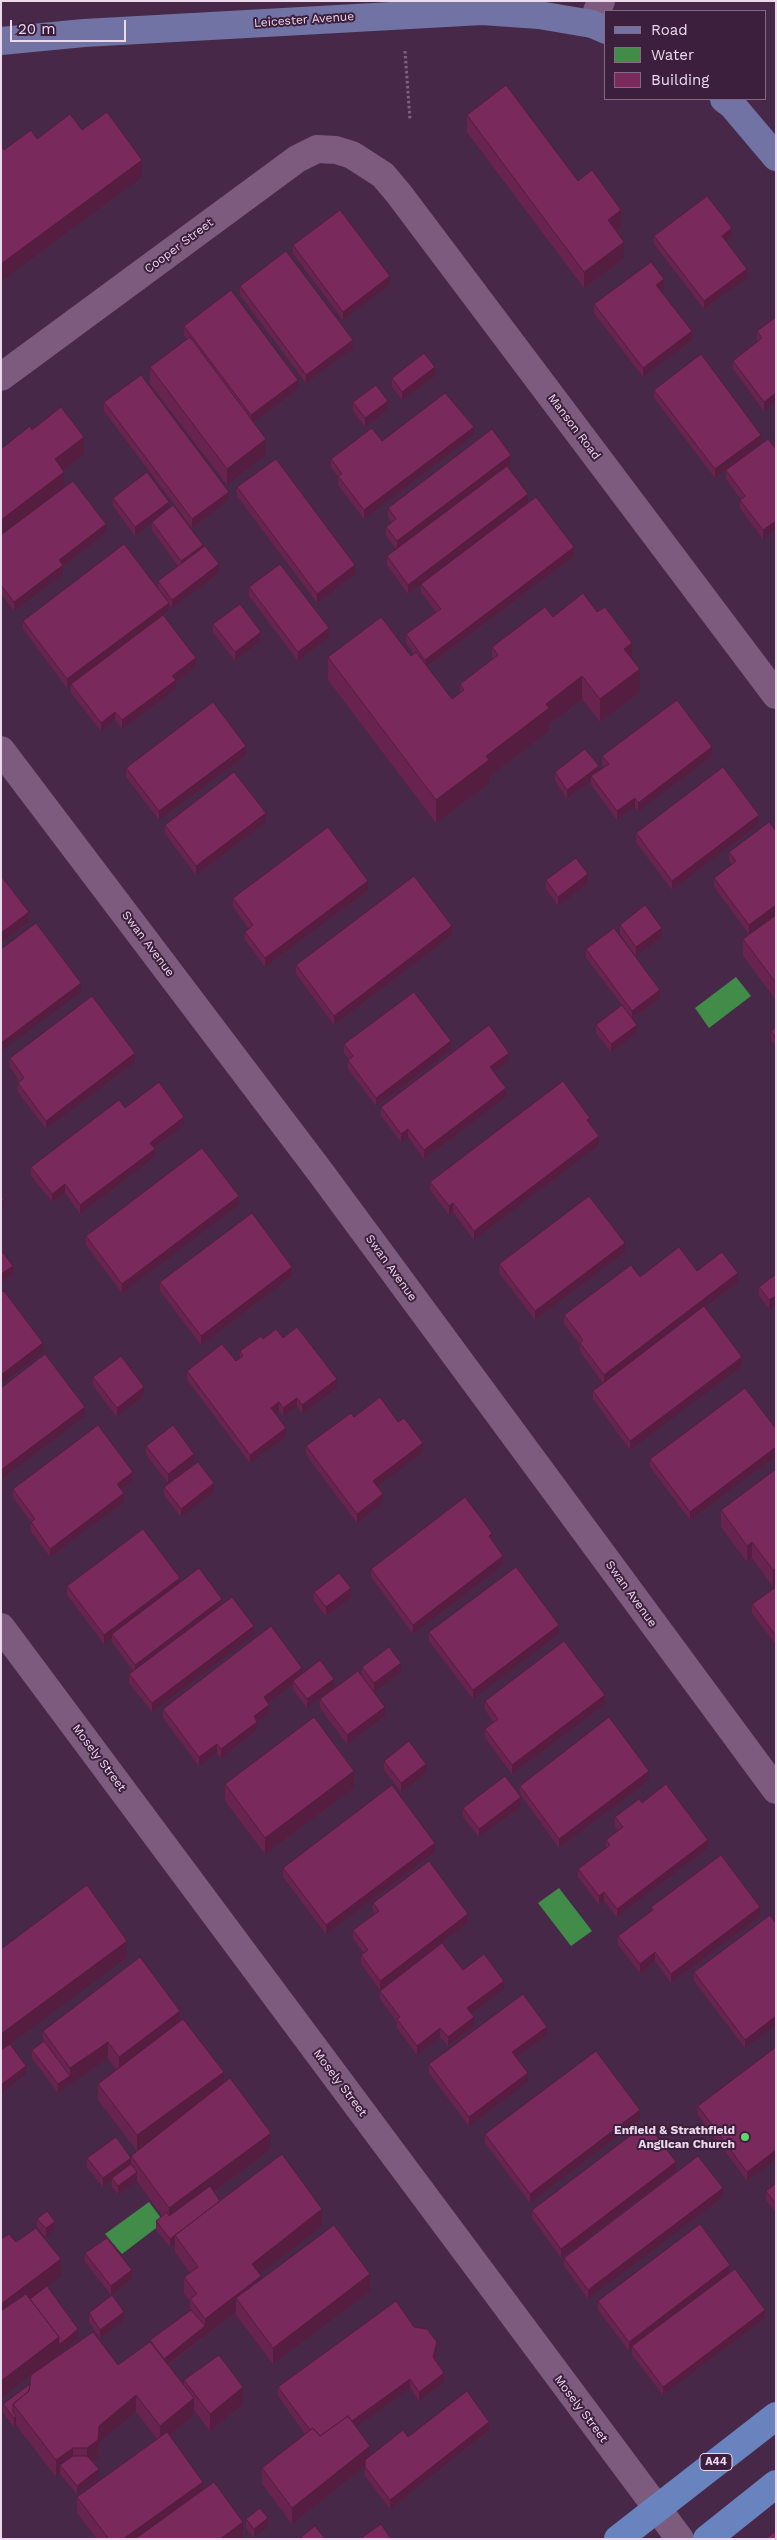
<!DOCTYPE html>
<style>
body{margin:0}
#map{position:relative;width:777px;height:2540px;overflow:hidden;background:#472848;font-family:"Work Sans",sans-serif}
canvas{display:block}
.frame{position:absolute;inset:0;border:2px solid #edd9ed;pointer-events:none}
.legend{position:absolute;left:604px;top:10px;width:162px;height:90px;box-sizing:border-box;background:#3c1e3d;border:1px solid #836983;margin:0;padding:6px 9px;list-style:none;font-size:15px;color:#edd9ed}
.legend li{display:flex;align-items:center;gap:10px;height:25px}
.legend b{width:25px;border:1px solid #836983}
.scale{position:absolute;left:10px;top:20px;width:116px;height:22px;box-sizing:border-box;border:2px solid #edd9ed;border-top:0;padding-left:6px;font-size:15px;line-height:18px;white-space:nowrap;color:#edd9ed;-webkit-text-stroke:4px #3c1e3d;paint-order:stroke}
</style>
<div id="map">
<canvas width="777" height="2540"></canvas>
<div class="frame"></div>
<ul class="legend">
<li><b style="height:6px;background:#7173a4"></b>Road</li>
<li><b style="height:14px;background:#408c48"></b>Water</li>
<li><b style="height:14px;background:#79295b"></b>Building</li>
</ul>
<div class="scale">20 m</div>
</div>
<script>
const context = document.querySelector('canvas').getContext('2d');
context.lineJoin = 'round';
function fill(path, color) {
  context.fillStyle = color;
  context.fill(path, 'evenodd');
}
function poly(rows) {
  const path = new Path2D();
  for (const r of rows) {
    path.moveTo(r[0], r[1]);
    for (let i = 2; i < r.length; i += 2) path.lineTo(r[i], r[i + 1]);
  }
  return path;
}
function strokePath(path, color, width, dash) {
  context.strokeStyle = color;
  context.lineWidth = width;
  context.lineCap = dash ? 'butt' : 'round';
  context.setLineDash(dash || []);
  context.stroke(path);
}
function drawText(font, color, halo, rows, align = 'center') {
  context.font = font + ' "Work Sans",sans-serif';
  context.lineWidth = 4;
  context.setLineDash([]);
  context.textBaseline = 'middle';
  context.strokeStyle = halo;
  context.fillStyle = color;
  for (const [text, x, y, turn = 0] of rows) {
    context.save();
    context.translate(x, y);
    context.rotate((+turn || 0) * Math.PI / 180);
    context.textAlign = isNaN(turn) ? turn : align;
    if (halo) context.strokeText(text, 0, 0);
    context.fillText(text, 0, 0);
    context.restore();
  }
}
fill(poly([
 [736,977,751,996,709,1028,695,1008],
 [559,1888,592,1931,571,1946,538,1903],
 [149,2202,164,2222,122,2254,105,2234]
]), '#408c48');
strokePath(poly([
 [405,51,410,120]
]), '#7f6480', 3, [2.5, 2.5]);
strokePath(poly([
 [592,24,601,1],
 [1,377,297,159,317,149,336,150,352,155,383,175,399,194,776,695],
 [1,750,321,1173,776,1790],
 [1,1627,680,2539]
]), '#7d5b7e', 28);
strokePath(poly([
 [1,41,84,33,482,11,539,15,592,24,606,30],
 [724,99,732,105,776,157]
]), '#7173a4', 28);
strokePath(poly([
 [618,2539,776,2416],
 [707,2539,776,2484]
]), '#6983be', 28);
fill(poly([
 [467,115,578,181,621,227,616,231,624,258,584,288,467,132],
 [654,236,732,237,726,241,747,278,704,309,654,244],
 [293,245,390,285,343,320,293,254],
 [240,286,353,348,306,383,240,295],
 [664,288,660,290,692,340,643,377,594,313,594,304],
 [776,317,776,402,764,411,733,369,733,361,758,341,757,340,757,331],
 [184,326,298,389,254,422,266,455,227,485,150,384,150,367,187,339,184,335],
 [435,376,402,400,392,387,392,378],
 [654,390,761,443,715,478,654,398],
 [104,402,229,500,192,528,104,411],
 [353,402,388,410,365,427,353,411],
 [32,430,84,454,62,470,64,488,106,533,63,566,63,574,14,611,1,594,1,449],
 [474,435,364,519,338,485,338,477,331,467,331,459,382,441],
 [776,449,776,529,763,539,740,508,740,500,741,499,726,479,726,470],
 [511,464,507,467,528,503,574,556,427,667,452,699,460,693,460,684,492,660,492,647,553,617,632,659,640,692,600,722,582,699,549,724,549,731,489,777,489,783,436,823,328,680,328,657,411,656,414,654,406,643,406,634,436,612,421,592,421,584,408,594,387,565,387,556,396,549,386,536,386,527,392,523,388,517,388,508],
 [237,487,355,574,317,603,237,496],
 [113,498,169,508,203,548,219,573,172,608,169,604,169,611,164,615,196,666,176,682,176,689,122,729,115,720,101,731,71,693,71,685,67,688,23,629,23,621,158,588,158,581,178,566,152,530,152,523,135,536,113,506],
 [249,587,329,637,298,661,249,596],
 [213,624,261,640,235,661,213,632],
 [246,755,159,820,126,777,126,768],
 [602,756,712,756,638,812,635,807,617,820,591,785,591,781,567,798,555,781,555,772,599,771,604,767,602,765],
 [266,822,196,875,165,834,165,825],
 [769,822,749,934,714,887,714,878,732,864,729,861,729,852],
 [759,824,672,890,636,842,636,833],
 [546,880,588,883,558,906,546,889],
 [368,890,265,967,245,940,245,932,249,929,233,907,233,898],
 [776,915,776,1000,743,956,743,939],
 [620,925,662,937,636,956,620,934],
 [452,935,334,1025,296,974,296,965],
 [586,949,660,998,633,1019,637,1033,611,1052,596,1033,596,1025,622,1005,586,958],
 [776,1027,776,1047,771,1040,771,1031],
 [344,1044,451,1050,376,1106,348,1069,348,1060,349,1059,344,1053],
 [10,1058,135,1062,46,1129,18,1092,18,1083,20,1082,10,1067],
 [509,1061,494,1072,506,1097,424,1159,408,1137,401,1142,381,1116,381,1107],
 [125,1108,184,1125,155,1148,155,1157,80,1214,65,1193,52,1202,31,1176,31,1167],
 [590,1125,599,1145,474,1240,453,1212,449,1215,430,1190,430,1182],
 [239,1205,122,1293,86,1245,86,1236],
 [625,1252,535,1320,499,1273,499,1264],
 [697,1271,738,1282,705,1307,742,1366,630,1450,593,1399,593,1391,603,1383,580,1352,580,1345,564,1324,564,1315,640,1277],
 [776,1274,769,1309,759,1296,759,1287],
 [292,1276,201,1345,160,1291,160,1282],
 [283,1338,337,1388,302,1414,297,1406,283,1416,279,1411,275,1414,286,1437,250,1463,187,1380,187,1371,236,1361,240,1358,240,1351,263,1339],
 [93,1377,144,1396,117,1417,93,1386],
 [354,1417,423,1452,377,1486,383,1503,357,1523,306,1455,306,1446],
 [776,1429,776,1456,690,1520,650,1467,650,1459],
 [146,1446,194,1463,168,1483,146,1455],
 [776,1469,776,1585,773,1587,752,1558,747,1562,721,1527,721,1510],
 [133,1480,121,1490,124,1502,50,1557,31,1531,31,1522,13,1498,13,1489],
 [164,1487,214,1492,181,1517,164,1495],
 [492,1542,503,1565,413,1634,371,1577,371,1569],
 [180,1583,222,1604,254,1635,152,1712,129,1683,129,1674,133,1671,112,1642,112,1638,104,1644,67,1595,67,1586],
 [776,1587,776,1645,752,1613,752,1604],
 [314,1592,351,1597,326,1616,314,1601],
 [429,1632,559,1634,473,1699,429,1641],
 [362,1667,401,1672,374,1692,362,1676],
 [302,1674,334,1687,307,1708,293,1690,293,1684,268,1703,269,1713,257,1722,257,1730,221,1758,217,1753,199,1766,163,1718,163,1709],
 [320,1699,385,1716,347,1744,320,1708],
 [485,1701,605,1704,512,1774,485,1738,485,1729,494,1722,485,1710],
 [384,1761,426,1773,401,1792,384,1770],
 [649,1780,559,1848,520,1794,520,1786],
 [225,1784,354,1788,265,1854,225,1801],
 [642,1803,708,1848,617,1917,604,1901,599,1905,578,1877,578,1869,606,1848,606,1840,618,1830,615,1826,615,1817],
 [521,1806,479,1837,463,1817,463,1808],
 [435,1852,326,1934,283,1877,283,1868],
 [373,1903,468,1922,380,1990,361,1964,361,1955,364,1953,353,1939,353,1930,375,1914,373,1912],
 [651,1907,760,1916,671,1983,655,1961,640,1973,618,1945,618,1936,651,1912],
 [776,1924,776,2025,745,2048,694,1981,694,1972],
 [463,1970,504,1989,471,2014,474,2026,448,2046,440,2037,417,2055,397,2028,397,2022,380,1999,380,1991],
 [180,2021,271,2149,214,2192,220,2201,322,2226,260,2274,261,2280,370,2291,273,2364,236,2315,236,2312,168,2365,184,2385,184,2380,243,2404,210,2431,194,2410,194,2415,170,2435,203,2490,243,2539,97,2539,77,2513,77,2497,157,2439,136,2412,99,2442,98,2457,92,2461,99,2478,77,2494,60,2474,56,2477,16,2425,14,2427,3,2413,3,2404,118,2365,150,2342,150,2340,190,2311,190,2301,184,2294,184,2277,190,2273,175,2252,175,2243,170,2247,156,2230,156,2221,162,2216,137,2181,118,2194,112,2187,112,2180,103,2187,87,2167,87,2158,131,2157,137,2151,98,2100,98,2084,116,2070,108,2058,58,2093,32,2058,32,2050,43,2042,43,2031],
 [547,2035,517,2058,528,2082,469,2126,429,2073,429,2064],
 [776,2047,776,2159,747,2181,698,2115,698,2106],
 [640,2119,530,2203,485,2143,485,2134],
 [676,2171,561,2258,532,2218,532,2210],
 [776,2183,776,2213,766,2200,766,2191],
 [723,2197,588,2299,564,2266,564,2258],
 [37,2219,55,2230,46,2237,37,2227],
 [85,2253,132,2279,111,2295,85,2262],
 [730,2272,765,2318,663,2395,632,2355,632,2348,629,2351,598,2310,598,2301],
 [89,2313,124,2320,100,2339,89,2322],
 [414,2327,437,2351,435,2360,444,2382,419,2401,410,2388,356,2427,370,2456,408,2437,489,2430,390,2509,365,2476,365,2466,292,2524,262,2484,262,2468,305,2434,278,2396,278,2387],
 [246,2519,268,2527,254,2538,246,2528]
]), '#68234e');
fill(poly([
 [142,160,142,177,1,281,1,264],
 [621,210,621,227,608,237,608,220],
 [732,228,732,237,722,244,722,236],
 [624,242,624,258,584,288,584,272],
 [747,269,747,278,704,309,704,301],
 [390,276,390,285,343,320,343,312],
 [664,279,664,288,656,294,656,285],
 [692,331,692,340,643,377,643,368],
 [353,340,353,348,306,383,306,375],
 [435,367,435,376,402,400,402,392],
 [298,380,298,389,251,424,251,415],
 [776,393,776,402,764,411,764,402],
 [388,401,388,410,365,427,365,418],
 [474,427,474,435,364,519,364,510],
 [761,435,761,443,715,478,715,469],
 [84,437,84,454,55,476,55,459],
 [266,439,266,455,227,485,227,469],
 [511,455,511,464,397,550,397,541],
 [64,472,64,489,1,536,1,520],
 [229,492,229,500,192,528,192,519],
 [528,494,528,503,408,594,408,585],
 [169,502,169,510,152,522,152,523,135,536,135,527],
 [776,521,776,529,763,539,763,530],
 [106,524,106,533,63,566,63,574,14,611,14,602,59,560],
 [203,545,203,553,181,570,181,561],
 [574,547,574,556,425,668,425,660],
 [219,564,219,573,172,608,172,600],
 [355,565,355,574,317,603,317,594],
 [169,603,169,611,67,688,67,679],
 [329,628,329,637,298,661,298,652],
 [261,632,261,640,235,661,235,652],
 [632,643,632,666,624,649],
 [196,658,196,666,176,682,176,689,122,729,122,720,172,676],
 [640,669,640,692,600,722,600,699],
 [582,676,582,699,549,724,549,731,489,777,489,783,436,823,436,800,546,704],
 [115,712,115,720,101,731,101,723],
 [246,746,246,755,159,820,159,811],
 [712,747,712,756,638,812,638,803],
 [599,766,599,775,591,776,591,781,567,798,567,790],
 [635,798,635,807,617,820,617,811],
 [266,813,266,822,196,875,196,866],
 [759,815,759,824,672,890,672,881],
 [588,874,588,883,558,906,558,897],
 [368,881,368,890,265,967,265,958],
 [776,905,776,913,749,934,749,925],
 [29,912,29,921,1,942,1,933],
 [452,926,452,935,334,1025,334,1016],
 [662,928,662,937,636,956,636,947],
 [81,983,81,992,1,1051,1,1043],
 [660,990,660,998,632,1019,632,1011],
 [637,1025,637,1033,611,1052,611,1044],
 [451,1041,451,1050,376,1106,376,1098],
 [135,1053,135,1062,46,1129,46,1121],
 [509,1053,509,1061,490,1075,490,1067],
 [506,1088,506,1097,424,1159,424,1150],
 [184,1117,184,1125,150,1151,150,1143],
 [590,1118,590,1126,587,1120],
 [408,1129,408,1137,401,1142,401,1134],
 [599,1136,599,1145,474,1240,474,1231],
 [155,1149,155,1157,80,1214,80,1205],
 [65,1184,65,1193,52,1202,52,1194],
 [239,1196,239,1205,122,1293,122,1284],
 [4,1200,4,1208,1,1211,1,1202],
 [453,1203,453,1212,449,1215,449,1206],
 [625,1243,625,1252,535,1320,535,1311],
 [13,1266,13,1274,1,1283,1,1274],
 [292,1267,292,1276,201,1345,201,1336],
 [738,1273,738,1282,604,1383,604,1375],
 [776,1296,776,1304,769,1309,769,1300],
 [43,1343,43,1352,1,1384,1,1375],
 [742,1357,742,1366,630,1450,630,1441],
 [337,1379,337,1388,302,1414,302,1405],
 [144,1387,144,1396,117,1417,117,1408],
 [297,1398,297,1406,283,1416,283,1408],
 [279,1402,279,1411,271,1417,271,1408],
 [85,1407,85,1416,1,1479,1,1470],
 [286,1428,286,1437,250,1463,250,1455],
 [423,1443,423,1452,373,1490,373,1481],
 [776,1447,776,1456,690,1520,690,1512],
 [194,1454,194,1463,168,1483,168,1474],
 [133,1472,133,1480,117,1493,117,1484],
 [214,1483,214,1492,181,1517,181,1509],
 [124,1493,124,1502,50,1557,50,1549],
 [383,1494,383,1503,357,1523,357,1514],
 [492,1533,492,1542,489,1536],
 [752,1542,752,1558,747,1562,747,1546],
 [503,1556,503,1565,413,1634,413,1625],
 [776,1568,776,1585,773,1587,773,1570],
 [180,1578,180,1586,112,1634,112,1638,104,1644,104,1635],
 [351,1588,351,1597,326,1616,326,1607],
 [222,1599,222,1607,135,1673,135,1665],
 [559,1625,559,1634,473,1699,473,1690],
 [254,1626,254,1635,152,1712,152,1703],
 [401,1663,401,1672,374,1692,374,1683],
 [302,1668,302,1677,293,1681,293,1684,264,1706,264,1697],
 [334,1679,334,1687,307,1708,307,1699],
 [605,1695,605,1704,512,1774,512,1765],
 [269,1705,269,1713,257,1722,257,1730,221,1758,221,1749,254,1716],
 [385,1707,385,1716,347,1744,347,1735],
 [217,1744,217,1753,199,1766,199,1757],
 [426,1764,426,1773,401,1792,401,1783],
 [354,1771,354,1788,265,1854,265,1838],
 [649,1771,649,1780,559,1848,559,1839],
 [521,1797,521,1806,479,1837,479,1829],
 [708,1840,708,1848,617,1917,617,1909],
 [435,1843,435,1852,326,1934,326,1925],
 [604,1892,604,1901,599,1905,599,1896],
 [760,1907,760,1916,671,1983,671,1974],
 [468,1914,468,1922,380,1990,380,1981],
 [127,1941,127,1957,1,2051,1,2034],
 [655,1952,655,1961,640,1973,640,1964],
 [504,1981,504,1989,467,2017,467,2008],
 [180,2011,180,2028,119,2074,119,2057],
 [776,2016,776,2025,745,2048,745,2040],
 [474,2017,474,2026,448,2046,448,2037],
 [547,2027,547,2035,512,2061,512,2052],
 [440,2028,440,2037,417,2055,417,2046],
 [108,2042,108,2058,58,2093,58,2084,70,2076,70,2068],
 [26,2066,26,2074,1,2093,1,2085],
 [224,2072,224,2089,137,2152,137,2135],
 [528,2073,528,2082,469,2126,469,2117],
 [640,2110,640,2119,530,2203,530,2194],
 [271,2133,271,2149,169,2225,169,2208],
 [776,2150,776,2159,747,2181,747,2172],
 [131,2158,131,2166,112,2178,112,2180,103,2187,103,2178],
 [676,2162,676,2171,561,2258,561,2249],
 [137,2172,137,2181,118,2194,118,2186],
 [723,2188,723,2197,588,2299,588,2290],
 [220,2201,175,2235,175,2243,170,2247,170,2239],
 [322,2209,322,2226,252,2280,252,2264],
 [55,2222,55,2230,46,2237,46,2228],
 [61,2259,61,2276,1,2321,1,2304],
 [730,2265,730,2274,632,2346,632,2348,629,2351,629,2342],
 [132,2270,132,2279,111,2295,111,2286],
 [370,2274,370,2291,273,2364,273,2348],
 [261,2276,261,2292,236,2298,236,2312,164,2367,164,2359,205,2326,205,2319],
 [765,2310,765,2318,663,2395,663,2387],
 [124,2312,124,2320,100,2339,100,2330],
 [78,2329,78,2338,59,2354,1,2398,1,2381,59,2337],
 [437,2342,437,2351,433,2366,433,2357],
 [444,2373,444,2382,419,2401,419,2392],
 [410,2379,410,2388,320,2453,320,2444],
 [243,2387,243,2404,210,2431,210,2414],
 [136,2395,136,2412,99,2442,98,2457,87,2465,87,2448,99,2426],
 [194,2398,194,2415,160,2443,160,2426],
 [16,2416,16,2425,14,2427,14,2418],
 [489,2422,489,2430,390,2509,390,2500],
 [370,2446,370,2462,292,2524,292,2508],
 [73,2448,73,2464,60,2465,60,2474,56,2477,56,2460],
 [99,2469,99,2478,77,2494,77,2486],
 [203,2482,203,2499,147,2539,123,2539],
 [268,2518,268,2527,254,2538,254,2529],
 [243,2522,243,2539,220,2539]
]), '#551d40');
const building = poly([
 [506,85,578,181,592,170,621,210,608,220,624,242,584,272,467,115,506,85],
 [107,112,142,160,1,264,1,146,4,150,31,130,37,139,70,114,82,130,107,112],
 [707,196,732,228,722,236,747,269,704,301,654,236,707,196],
 [340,210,390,276,343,312,293,245,340,210],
 [286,251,353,340,306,375,240,286,286,251],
 [651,262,664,279,656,285,692,331,643,368,594,304,651,262],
 [231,290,298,380,251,415,184,326,231,290],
 [776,317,776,393,764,402,733,361,762,338,757,331,776,317],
 [190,337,266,439,227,469,150,367,190,337],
 [424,353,435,367,402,392,392,378,424,353],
 [701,354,761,435,715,469,654,390,701,354],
 [141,375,229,492,192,519,104,402,141,375],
 [376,385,388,401,365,418,353,402,376,385],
 [445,393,474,427,364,510,338,476,342,474,331,459,372,428,382,441,445,393],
 [61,407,84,437,55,459,64,472,1,520,1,449,30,426,32,430,61,407],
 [492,429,511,455,397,541,386,527,396,519,388,508,492,429],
 [768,439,776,449,776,521,763,530,740,500,745,496,726,470,768,439],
 [276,459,355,565,317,594,237,487,276,459],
 [507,466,528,494,408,585,387,556,507,466],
 [147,472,169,502,135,527,113,498,147,472],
 [73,481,106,524,59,560,63,565,14,602,1,585,1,535,73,481],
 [536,497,574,547,425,660,406,634,441,609,421,584,536,497],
 [173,505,203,545,181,561,152,522,173,505],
 [124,544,169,603,67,679,23,621,124,544],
 [205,546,219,564,172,600,158,581,205,546],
 [280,564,329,628,298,652,249,587,280,564],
 [583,593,597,612,605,607,632,643,624,649,640,669,600,699,582,676,546,704,549,708,486,756,489,760,436,800,328,657,381,617,411,656,416,652,452,699,464,690,460,684,498,655,492,647,545,607,553,617,583,593],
 [240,604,261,632,235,652,213,624,240,604],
 [163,615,196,658,172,676,176,680,122,720,115,712,101,723,71,684,163,615],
 [677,700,712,747,638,803,635,798,617,811,591,776,609,764,602,756,677,700],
 [213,702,246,746,159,811,126,768,213,702],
 [585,749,599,766,567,790,555,772,585,749],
 [723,767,759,815,672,881,636,833,723,767],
 [234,772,266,813,196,866,165,825,234,772],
 [769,822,776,831,776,905,749,925,714,878,736,861,729,852,769,822],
 [328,827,368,881,265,958,245,932,253,925,233,898,328,827],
 [576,858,588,874,558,897,546,880,576,858],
 [1,876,29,912,1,933,1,876],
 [414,876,452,926,334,1016,296,965,414,876],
 [645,905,662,928,636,947,620,925,645,905],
 [776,915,776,983,743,939,776,915],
 [36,923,81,983,1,1043,1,949,36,923],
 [614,928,660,990,632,1011,586,949,614,928],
 [414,992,451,1041,376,1098,348,1060,353,1056,344,1044,414,992],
 [92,996,135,1053,46,1121,18,1083,24,1078,10,1058,92,996],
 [622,1005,637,1025,611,1044,596,1025,622,1005],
 [489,1025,509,1053,490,1067,506,1088,424,1150,408,1129,401,1134,381,1107,489,1025],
 [776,1027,776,1038,771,1031,776,1027],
 [563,1081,590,1118,587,1120,599,1136,474,1231,453,1203,449,1206,430,1182,563,1081],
 [159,1082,184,1117,150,1143,155,1149,80,1205,65,1184,52,1194,31,1167,119,1100,125,1108,159,1082],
 [202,1148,239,1196,122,1284,86,1236,202,1148],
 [1,1196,4,1200,1,1202,1,1196],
 [589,1196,625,1243,535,1311,499,1264,589,1196],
 [252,1213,292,1267,201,1336,160,1282,252,1213],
 [679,1247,697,1271,722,1252,738,1273,604,1375,580,1343,583,1340,564,1315,631,1265,640,1277,679,1247],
 [1,1250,13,1266,1,1274,1,1250],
 [776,1274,776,1296,769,1300,759,1287,776,1274],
 [4,1291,43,1343,1,1375,1,1292,4,1291],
 [704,1306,742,1357,630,1441,593,1391,704,1306],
 [297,1327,337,1379,302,1405,297,1398,283,1408,279,1402,271,1408,286,1428,250,1455,187,1371,222,1344,236,1361,243,1356,240,1351,261,1336,263,1339,276,1329,283,1338,297,1327],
 [45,1354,85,1407,1,1470,1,1388,45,1354],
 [121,1356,144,1387,117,1408,93,1377,121,1356],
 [745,1388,776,1429,776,1447,690,1512,650,1459,745,1388],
 [380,1397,398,1422,404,1418,423,1443,373,1481,383,1494,357,1514,306,1446,351,1413,354,1417,380,1397],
 [98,1425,133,1472,117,1484,124,1493,50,1549,31,1522,35,1519,13,1489,98,1425],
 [173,1425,194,1454,168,1474,146,1446,173,1425],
 [198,1462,214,1483,181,1509,164,1487,198,1462],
 [776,1469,776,1568,773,1570,752,1542,747,1546,721,1510,776,1469],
 [465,1497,492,1533,489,1536,503,1556,413,1625,371,1569,465,1497],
 [143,1529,180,1578,104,1635,67,1586,143,1529],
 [516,1567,559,1625,473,1690,429,1632,516,1567],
 [199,1568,222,1599,135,1665,112,1634,199,1568],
 [339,1573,351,1588,326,1607,314,1592,339,1573],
 [776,1587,776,1636,752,1604,776,1587],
 [232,1597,254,1626,152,1703,129,1674,232,1597],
 [271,1626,302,1668,264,1697,269,1705,254,1716,257,1722,221,1749,217,1744,199,1757,163,1709,271,1626],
 [564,1641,605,1695,512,1765,485,1729,498,1719,485,1701,564,1641],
 [389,1647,401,1663,374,1683,362,1667,389,1647],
 [320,1660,334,1679,307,1699,293,1681,320,1660],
 [358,1671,385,1707,347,1735,320,1699,358,1671],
 [314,1717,354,1771,265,1838,225,1784,314,1717],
 [609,1717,649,1771,559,1839,520,1786,609,1717],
 [409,1741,426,1764,401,1783,384,1761,409,1741],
 [505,1776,521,1797,479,1829,463,1808,505,1776],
 [666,1784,708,1840,617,1909,604,1892,599,1896,578,1869,610,1845,606,1840,623,1827,615,1817,639,1799,642,1803,666,1784],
 [392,1785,435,1843,326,1925,283,1868,392,1785],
 [721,1855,760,1907,671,1974,655,1952,640,1964,618,1936,653,1910,651,1907,721,1855],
 [429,1861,468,1914,380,1981,361,1955,368,1950,353,1930,379,1911,373,1903,429,1861],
 [87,1885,127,1941,1,2034,1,1949,87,1885],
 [770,1915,776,1924,776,2016,745,2040,694,1972,770,1915],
 [442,1943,463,1970,484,1954,504,1981,467,2008,474,2017,448,2037,440,2028,417,2046,397,2019,400,2017,380,1991,442,1943],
 [140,1957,180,2011,119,2057,108,2042,70,2068,43,2031,140,1957],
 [523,1994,547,2027,512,2052,528,2073,469,2117,429,2064,523,1994],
 [183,2019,224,2072,137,2135,98,2084,183,2019],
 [44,2041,70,2076,58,2084,32,2050,44,2041],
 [10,2044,26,2066,1,2085,1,2050,10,2044],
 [776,2047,776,2150,747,2172,698,2106,776,2047],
 [596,2051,640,2110,530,2194,485,2134,596,2051],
 [230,2078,271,2133,169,2208,131,2156,230,2078],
 [647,2123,676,2162,561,2249,532,2210,647,2123],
 [116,2137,131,2158,103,2178,87,2158,116,2137],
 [282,2154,322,2209,252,2264,261,2276,205,2319,190,2299,197,2294,184,2277,198,2267,175,2235,282,2154],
 [698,2156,723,2188,588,2290,564,2258,698,2156],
 [131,2164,137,2172,118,2186,112,2178,131,2164],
 [776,2183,776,2204,766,2191,776,2183],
 [210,2186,220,2201,170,2239,156,2221,167,2212,169,2216,210,2186],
 [47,2211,55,2222,46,2228,37,2219,47,2211],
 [700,2224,730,2265,629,2342,598,2301,700,2224],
 [334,2225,370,2274,273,2348,236,2298,334,2225],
 [36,2228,61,2259,1,2304,1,2239,9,2234,16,2242,36,2228],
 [107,2238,132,2270,111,2286,85,2253,107,2238],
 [735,2269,765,2310,663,2387,632,2346,735,2269],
 [47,2286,78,2329,59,2345,59,2337,30,2299,47,2286],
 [26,2294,59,2337,1,2381,1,2311,26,2294],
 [112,2295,124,2312,100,2330,89,2313,112,2295],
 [396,2301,414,2327,427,2329,437,2342,433,2357,444,2373,419,2392,410,2379,352,2421,348,2416,320,2436,313,2428,310,2430,278,2387,396,2301],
 [191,2310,205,2326,164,2359,150,2340,191,2310],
 [93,2332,118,2365,150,2342,194,2398,160,2426,136,2395,99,2426,98,2440,87,2448,73,2448,56,2460,13,2404,29,2391,31,2375,93,2332],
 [219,2355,243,2387,210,2414,184,2380,219,2355],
 [30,2384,29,2391,13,2404,13,2412,16,2416,14,2418,3,2404,30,2384],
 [467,2391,489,2422,390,2500,365,2467,365,2460,403,2430,408,2437,467,2391],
 [348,2416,370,2446,292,2508,262,2468,313,2428,320,2436,348,2416],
 [167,2432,203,2482,123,2539,109,2539,77,2497,167,2432],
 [73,2456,87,2456,99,2469,77,2486,60,2465,73,2456],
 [214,2482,243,2522,220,2539,135,2539,214,2482],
 [260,2508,268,2518,254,2529,246,2519,260,2508],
 [381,2524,391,2539,360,2539,381,2524],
 [315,2526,325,2539,303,2539,301,2537,315,2526],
 [776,2531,776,2539,766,2539,776,2531]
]);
fill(building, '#79295b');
strokePath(building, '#551d40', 1);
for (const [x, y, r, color] of [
 [745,2137,5,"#5fd56b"]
]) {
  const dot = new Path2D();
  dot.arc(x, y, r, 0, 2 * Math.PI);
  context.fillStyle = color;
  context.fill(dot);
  strokePath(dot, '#3c1e3d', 2);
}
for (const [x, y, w] of [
 [716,2462,32]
]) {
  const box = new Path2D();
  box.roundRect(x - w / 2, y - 8.5, w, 17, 4);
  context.fillStyle = '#3c1e3d';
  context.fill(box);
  strokePath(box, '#edd9ed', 1);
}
drawText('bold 11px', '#edd9ed', null, [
 ["A44",716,2462]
]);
drawText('12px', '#edd9ed', '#3c1e3d', [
 ["Leicester Avenue",304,20,-4],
 ["Cooper Street",179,246,-37],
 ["Manson Road",574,427,53],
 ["Swan Avenue",148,944,53],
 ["Swan Avenue",391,1268,54],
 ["Swan Avenue",631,1594,54],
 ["Mosely Street",99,1758,53],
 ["Mosely Street",340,2083,53],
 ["Mosely Street",581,2409,53]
]);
drawText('bold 12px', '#edd9ed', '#3c1e3d', [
 ["Enfield & Strathfield",735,2130],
 ["Anglican Church",735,2144]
], 'right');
</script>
